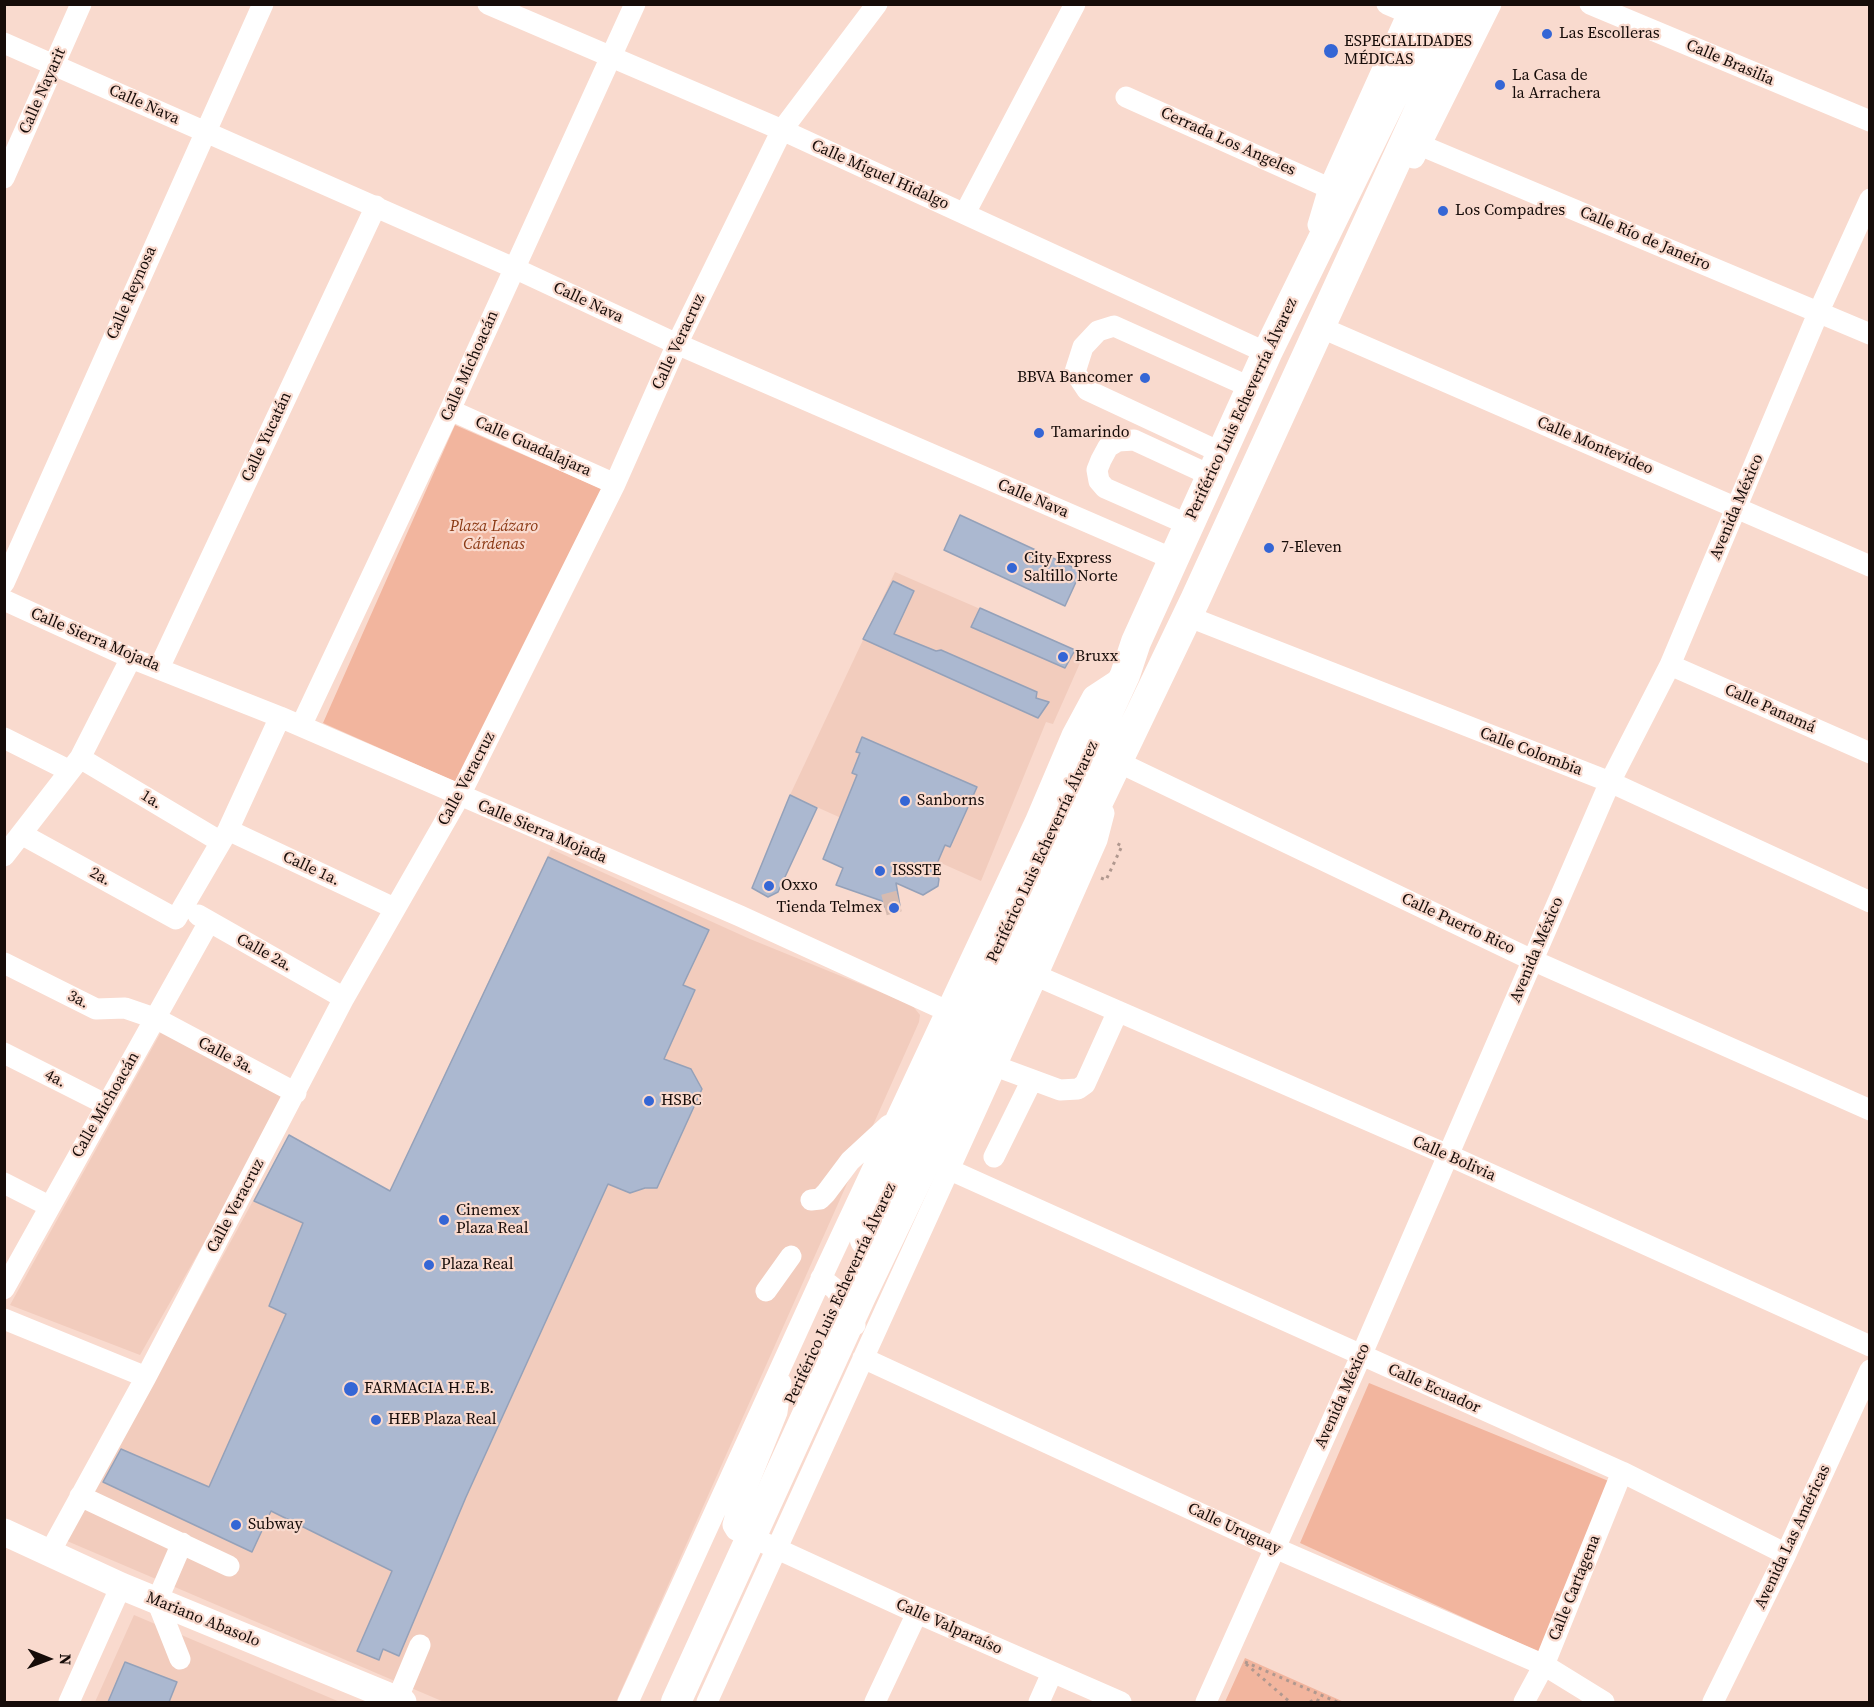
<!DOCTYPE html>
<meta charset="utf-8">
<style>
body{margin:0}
#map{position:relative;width:1874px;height:1707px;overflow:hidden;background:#f9dace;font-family:"Source Serif 4",serif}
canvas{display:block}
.frame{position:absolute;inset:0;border:6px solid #160c09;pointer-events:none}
.north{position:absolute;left:18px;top:1629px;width:60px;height:60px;-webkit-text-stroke:4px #f9dace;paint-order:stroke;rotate:91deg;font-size:16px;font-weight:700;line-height:24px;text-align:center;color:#160c09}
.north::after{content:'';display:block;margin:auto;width:21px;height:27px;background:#160c09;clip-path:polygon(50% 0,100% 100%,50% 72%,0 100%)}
</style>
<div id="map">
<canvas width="1874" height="1707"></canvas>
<div class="frame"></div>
<div class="north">N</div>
</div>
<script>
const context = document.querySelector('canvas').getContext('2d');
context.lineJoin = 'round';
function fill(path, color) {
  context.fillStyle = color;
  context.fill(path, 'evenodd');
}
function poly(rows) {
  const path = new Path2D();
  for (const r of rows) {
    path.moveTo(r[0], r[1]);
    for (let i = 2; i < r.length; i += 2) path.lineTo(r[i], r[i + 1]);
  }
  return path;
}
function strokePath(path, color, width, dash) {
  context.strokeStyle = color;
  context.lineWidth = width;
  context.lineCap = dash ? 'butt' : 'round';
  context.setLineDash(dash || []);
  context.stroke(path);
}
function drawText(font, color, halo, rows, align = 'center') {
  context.font = font + ' "Source Serif 4",serif';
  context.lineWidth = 4.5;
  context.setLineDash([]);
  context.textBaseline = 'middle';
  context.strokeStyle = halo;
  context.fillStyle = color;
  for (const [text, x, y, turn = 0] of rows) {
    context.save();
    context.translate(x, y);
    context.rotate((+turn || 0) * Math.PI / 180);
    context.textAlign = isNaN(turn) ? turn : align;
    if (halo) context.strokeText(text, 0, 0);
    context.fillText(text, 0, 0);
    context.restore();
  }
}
fill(poly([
 [895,572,1084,654,1053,724,1046,722,981,881,790,795],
 [551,849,750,939,912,1005,920,1015,919,1022,616,1702,444,1702,67,1541,289,1135,390,1191],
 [161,1032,286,1099,140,1355,10,1305],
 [134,1615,340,1702,95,1702]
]), '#f2ccbd');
fill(poly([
 [455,425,604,490,465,786,323,723],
 [1369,1383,1611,1482,1539,1652,1300,1543],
 [1245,1658,1344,1702,1225,1702]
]), '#f2b59e');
const building = poly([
 [960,515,1081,571,1065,606,944,550,960,515],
 [893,581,914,591,894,634,936,651,941,650,1037,692,1036,698,1049,702,1038,718,863,639,893,581],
 [980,608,1075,650,1065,668,971,627,980,608],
 [862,737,977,787,950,847,945,845,936,866,938,870,935,873,939,879,938,886,923,895,896,883,900,906,886,909,882,901,836,885,843,868,823,859,857,775,852,773,860,753,856,752,862,737],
 [790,795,817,808,778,892,768,897,752,888,790,795],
 [548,857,709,930,683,985,695,990,664,1059,691,1069,702,1089,657,1188,645,1188,630,1193,608,1184,466,1497,399,1656,383,1649,379,1660,357,1651,392,1571,271,1511,252,1552,103,1482,121,1449,209,1487,286,1314,269,1306,303,1223,254,1201,289,1135,390,1191,548,857],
 [125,1662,177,1682,169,1702,108,1702,125,1662]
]);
fill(building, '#abb8d0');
strokePath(building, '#94a1b9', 1.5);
strokePath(poly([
 [884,905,899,901]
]), '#d7bbb0', 21, [21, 10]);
strokePath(poly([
 [1101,878,1106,880,1122,846,1116,843],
 [1245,1662,1337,1702],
 [1246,1664,1290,1702],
 [1310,1702,1315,1699,1322,1702]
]), '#b0988f', 3, [3, 4.5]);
strokePath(poly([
 [488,4,782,130,1267,353],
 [1387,4,1408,13],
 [1590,4,1870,121],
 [4,43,514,268,677,344,1173,559],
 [1126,97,1329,188],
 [1420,145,1870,334],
 [1414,158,1491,4],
 [4,178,81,4],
 [965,213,1075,4],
 [1318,225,1329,188,1412,4],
 [1320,327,1870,566],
 [450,410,615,484],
 [1222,453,1087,390,1075,372,1083,347,1098,331,1114,326,1252,388],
 [1189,525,1105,488,1099,481,1097,470,1101,460,1108,447,1118,441,1134,440,1212,476],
 [4,583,263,4],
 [4,600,131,658,280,717,740,916,945,1010],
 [1187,616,1610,782,1870,902],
 [1670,665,1870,753],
 [159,668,376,206],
 [301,726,450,410,635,4],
 [4,738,70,771],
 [80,758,221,842],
 [1116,761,1532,960,1870,1110],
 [228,830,394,908],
 [23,835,176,919,228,830,280,717],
 [4,856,80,758,131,658],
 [198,915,344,998],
 [4,963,96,1009,125,1008,157,1019,296,1093],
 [1037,976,1448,1155,1870,1346],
 [4,1053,105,1104],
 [995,1066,1060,1090,1078,1089,1085,1084,1118,1011],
 [994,1157,1032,1080],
 [948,1169,1622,1472,1786,1554],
 [4,1183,49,1206],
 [811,1200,820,1199,826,1193,850,1161,889,1125],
 [821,1278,835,1289,848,1307,855,1325],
 [4,1289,209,922],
 [766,1291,791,1256],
 [4,1319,146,1377],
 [863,1358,1275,1548,1544,1665,1604,1702],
 [781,1383,777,1412,737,1511,733,1525,736,1530,917,1613,1121,1702],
 [80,1496,229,1566],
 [50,1552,146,1377,344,998,459,797,615,484,677,344,782,130,877,4],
 [180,1659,157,1601,182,1543],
 [397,1700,420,1645],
 [69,1702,121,1586],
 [628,1702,827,1266,1035,822,1072,735,1093,696,1125,675],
 [707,1702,1037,976,1097,840,1104,813],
 [875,1702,917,1613],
 [1039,1702,1052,1673],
 [1206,1702,1361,1356,1610,782,1670,665,1819,311,1870,199],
 [1524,1702,1544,1665,1622,1472],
 [1713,1702,1786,1554,1870,1370]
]), '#fff', 21);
strokePath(poly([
 [4,1532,121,1586,403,1702]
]), '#fff', 27);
strokePath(poly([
 [865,1240,1125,675,1136,642,1267,353,1438,4],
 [676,1702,861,1296,1195,600,1468,4]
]), '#fff', 30);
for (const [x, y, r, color] of [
 [1547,34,6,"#3566d5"],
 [1331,51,8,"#3566d5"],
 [1500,85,6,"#3566d5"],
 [1443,211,6,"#3566d5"],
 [1145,378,6,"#3566d5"],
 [1039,433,6,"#3566d5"],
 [1269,548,6,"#3566d5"],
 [1012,568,6,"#3566d5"],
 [1063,657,6,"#3566d5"],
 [905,801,6,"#3566d5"],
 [880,871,6,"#3566d5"],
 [769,886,6,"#3566d5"],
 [894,908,6,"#3566d5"],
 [649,1101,6,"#3566d5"],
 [444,1220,6,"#3566d5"],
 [429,1265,6,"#3566d5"],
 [351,1389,8,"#3566d5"],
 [376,1420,6,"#3566d5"],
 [236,1525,6,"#3566d5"]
]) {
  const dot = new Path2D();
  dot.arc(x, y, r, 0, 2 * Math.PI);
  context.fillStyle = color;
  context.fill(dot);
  strokePath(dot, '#f9dace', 2);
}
drawText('16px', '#160c09', '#f9dace', [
 ["Las Escolleras",1559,34],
 ["ESPECIALIDADES",1344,42],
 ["MÉDICAS",1344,60],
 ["La Casa de",1512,76],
 ["la Arrachera",1512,94],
 ["Los Compadres",1455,211],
 ["BBVA Bancomer",1133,378,"right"],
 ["Tamarindo",1051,433],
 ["7-Eleven",1281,548],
 ["City Express",1024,559],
 ["Saltillo Norte",1024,577],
 ["Bruxx",1075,657],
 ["Sanborns",917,801],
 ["ISSSTE",892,871],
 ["Oxxo",781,886],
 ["Tienda Telmex",882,908,"right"],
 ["HSBC",661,1101],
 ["Cinemex",456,1211],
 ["Plaza Real",456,1229],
 ["Plaza Real",441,1265],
 ["FARMACIA H.E.B.",364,1389],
 ["HEB Plaza Real",388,1420],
 ["Subway",248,1525]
], 'left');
drawText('16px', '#160c09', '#f9dace', [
 ["Calle Brasilia",1730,63,23],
 ["Calle Nayarit",43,91,-66],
 ["Calle Nava",144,105,24],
 ["Cerrada Los Angeles",1228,142,24],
 ["Calle Miguel Hidalgo",880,175,24],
 ["Calle Río de Janeiro",1645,239,23],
 ["Calle Reynosa",132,293,-66],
 ["Calle Nava",588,303,25],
 ["Calle Veracruz",679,342,-65],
 ["Calle Michoacán",470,366,-66],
 ["Periférico Luis Echeverría Álvarez",1242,409,-65],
 ["Calle Yucatán",267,437,-65],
 ["Calle Montevideo",1595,446,23],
 ["Calle Guadalajara",533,447,24],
 ["Calle Nava",1033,499,23],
 ["Avenida México",1737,507,-67],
 ["Calle Sierra Mojada",95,640,23],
 ["Calle Panamá",1770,709,24],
 ["Calle Colombia",1531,752,21],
 ["Calle Veracruz",467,779,-62],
 ["1a.",151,800,31],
 ["Calle Sierra Mojada",542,832,23],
 ["Periférico Luis Echeverría Álvarez",1043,852,-65],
 ["Calle 1a.",311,869,25],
 ["2a.",100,877,29],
 ["Calle Puerto Rico",1458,924,25],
 ["Avenida México",1537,950,-67],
 ["Calle 2a.",264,953,29],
 ["3a.",78,1000,26],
 ["Calle 3a.",226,1056,28],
 ["4a.",55,1079,27],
 ["Calle Michoacán",106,1105,-60],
 ["Calle Bolivia",1454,1159,24],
 ["Calle Veracruz",236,1206,-62],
 ["Periférico Luis Echeverría Álvarez",841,1294,-65],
 ["Calle Ecuador",1434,1389,24],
 ["Avenida México",1343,1396,-66],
 ["Calle Uruguay",1234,1529,25],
 ["Avenida Las Américas",1793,1537,-65],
 ["Calle Cartagena",1575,1588,-68],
 ["Mariano Abasolo",203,1620,22],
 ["Calle Valparaíso",949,1627,24]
]);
drawText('italic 16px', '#893712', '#f9dace', [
 ["Plaza Lázaro",494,527],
 ["Cárdenas",494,545]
]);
</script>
